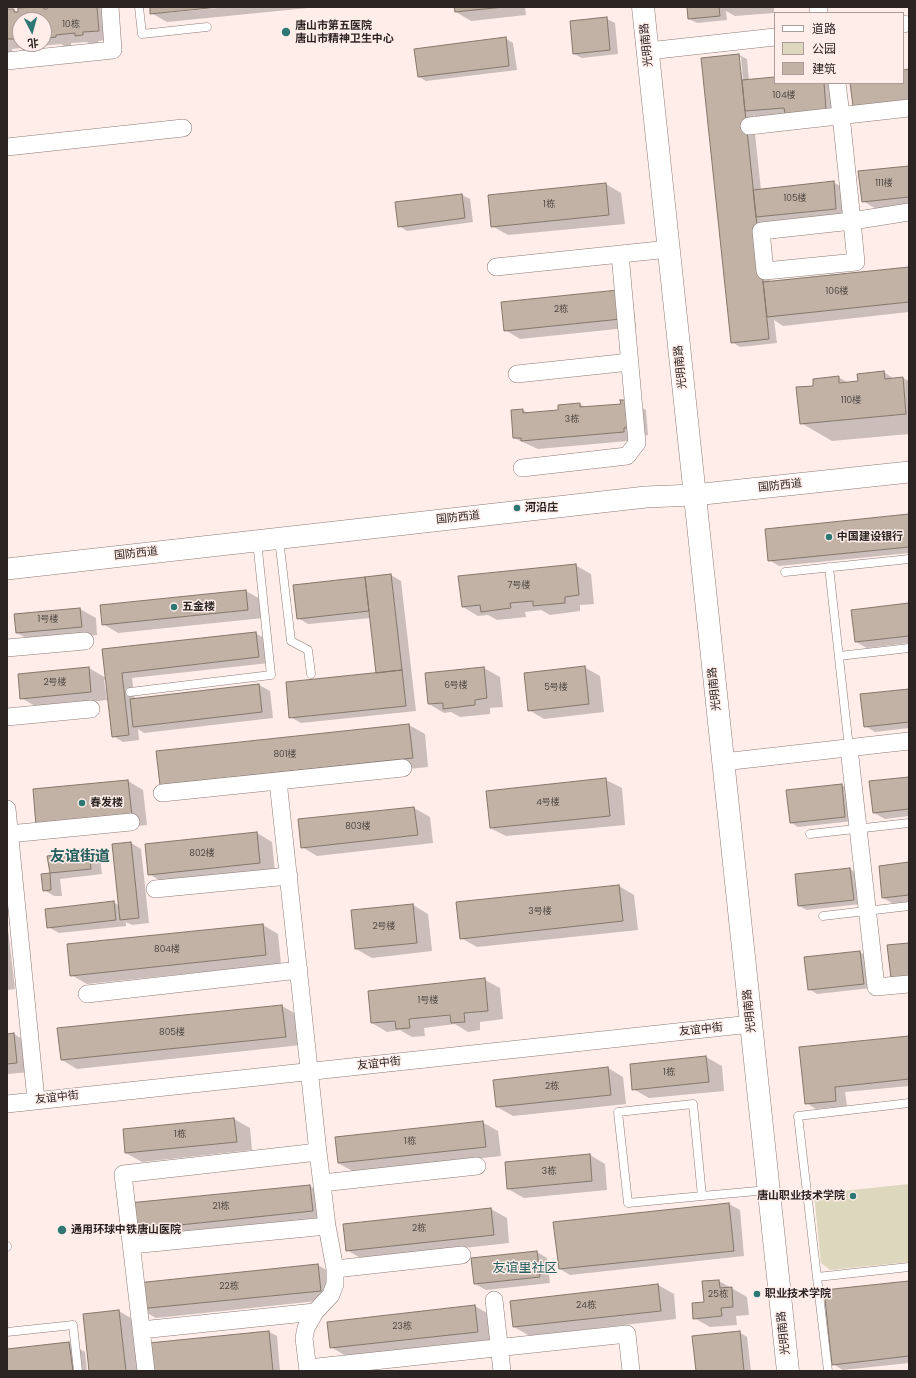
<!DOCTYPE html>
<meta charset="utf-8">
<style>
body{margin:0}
#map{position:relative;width:916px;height:1378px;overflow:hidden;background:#feede9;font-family:Poppins,"Noto Sans SC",sans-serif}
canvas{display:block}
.frame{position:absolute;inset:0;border:8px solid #2c2422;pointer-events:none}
.legend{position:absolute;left:774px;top:12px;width:130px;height:72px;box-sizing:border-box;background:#feede9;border:1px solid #aa9d99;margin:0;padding:5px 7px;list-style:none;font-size:12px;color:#2c2422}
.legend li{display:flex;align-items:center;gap:8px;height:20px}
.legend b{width:20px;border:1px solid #aa9d99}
.north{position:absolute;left:12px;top:12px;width:40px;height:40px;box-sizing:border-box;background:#feede9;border:1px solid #aa9d99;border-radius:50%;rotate:174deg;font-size:11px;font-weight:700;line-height:16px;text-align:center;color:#2c2422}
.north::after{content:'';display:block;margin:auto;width:14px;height:18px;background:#2d7775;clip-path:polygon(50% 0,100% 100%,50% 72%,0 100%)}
</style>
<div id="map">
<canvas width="916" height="1378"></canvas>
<div class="frame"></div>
<ul class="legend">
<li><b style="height:5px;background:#fff"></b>道路</li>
<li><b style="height:11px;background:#ddd7be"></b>公园</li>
<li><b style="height:11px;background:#c1b2a5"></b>建筑</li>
</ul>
<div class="north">北</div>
</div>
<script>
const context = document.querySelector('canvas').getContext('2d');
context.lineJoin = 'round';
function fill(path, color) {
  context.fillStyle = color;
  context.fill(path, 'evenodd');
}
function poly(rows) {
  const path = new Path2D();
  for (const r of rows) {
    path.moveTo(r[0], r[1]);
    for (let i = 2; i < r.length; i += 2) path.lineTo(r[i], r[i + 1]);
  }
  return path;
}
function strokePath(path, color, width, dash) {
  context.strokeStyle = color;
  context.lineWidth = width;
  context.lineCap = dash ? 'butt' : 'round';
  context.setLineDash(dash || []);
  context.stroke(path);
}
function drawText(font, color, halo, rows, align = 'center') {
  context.font = font + ' Poppins,"Noto Sans SC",sans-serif';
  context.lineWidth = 3;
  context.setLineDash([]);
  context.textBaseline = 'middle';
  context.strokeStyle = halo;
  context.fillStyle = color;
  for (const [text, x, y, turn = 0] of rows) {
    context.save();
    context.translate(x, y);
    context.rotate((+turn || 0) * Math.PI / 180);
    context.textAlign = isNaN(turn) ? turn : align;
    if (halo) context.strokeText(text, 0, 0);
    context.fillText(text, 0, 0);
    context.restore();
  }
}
fill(poly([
 [909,1184,909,1262,830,1270,821,1263,814,1194]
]), '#ddd7be');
fill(poly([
 [43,7,48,10,48,7,104,7,114,39,98,41,98,43,91,44,87,42,71,43,71,46,64,46,61,44,40,46,40,48,33,49,30,47,12,49,12,52,7,52,7,10,14,10,19,13],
 [20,20,44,20,44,44,20,44],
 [151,7,209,7,164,11,164,13,229,7,318,7,167,22,151,13],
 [455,7,525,7,526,15,471,21,456,12],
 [688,7,774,7,774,13,735,16,726,11,727,20,697,23,689,19],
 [607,19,615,23,618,54,582,58,574,54],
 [505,38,513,43,517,70,426,81,419,77],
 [739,55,747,59,749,81,775,78,775,83,828,83,839,89,841,119,762,120,753,115,761,190,833,182,849,191,852,217,773,226,764,221,770,282,909,268,909,312,783,326,774,320,777,343,740,347,732,342,702,59],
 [739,57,741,57,743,81,741,81],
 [909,167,909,207,878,210,863,201],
 [606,184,621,193,625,224,508,235,492,226],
 [462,195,470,199,473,222,407,231,399,226,396,203],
 [618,291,633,300,636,327,520,339,505,330],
 [884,372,894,379,903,378,909,381,909,434,832,441,801,423,838,377,849,383,859,382],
 [630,401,646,410,648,435,639,436,639,440,538,449,514,438,523,410,528,413,559,411,580,404,586,408,622,404],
 [909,515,909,553,779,566,769,560],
 [575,565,591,574,594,604,580,605,580,611,550,615,541,610,525,612,526,617,497,620,488,615,478,616,463,607],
 [391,575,401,581,416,711,301,723,290,717,377,674,371,618,308,624,298,618],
 [246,591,262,600,263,618,118,633,103,624],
 [909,604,909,643,867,648,856,642],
 [80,609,96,618,97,635,32,641,17,633,15,615],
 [255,633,266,639,269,663,132,678,135,700,259,685,270,691,273,718,144,733,138,729,139,740,123,742,113,736,106,679,104,680,107,700,37,707,21,698,89,668,106,678,103,650],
 [584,667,600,676,604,712,544,719,529,710],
 [484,668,500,677,503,707,490,708,490,714,460,717,451,712,444,713,429,704],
 [909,690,909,728,875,732,865,726],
 [409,725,425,734,428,767,176,793,157,752],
 [909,778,909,816,885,819,874,813],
 [606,780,622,788,625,825,506,836,490,828],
 [128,781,143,790,147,825,53,834],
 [842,785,850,790,853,821,798,827,790,822],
 [414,808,430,817,433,843,317,856,302,847,299,820],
 [257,833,272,842,275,872,164,883,149,874],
 [131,843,141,849,149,923,132,925,126,922,126,926,59,933,48,927,113,902,120,906],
 [89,852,100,858,102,874,60,879,62,896,54,896,44,890,42,875,51,874,49,857],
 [909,863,909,902,894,904,883,898],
 [850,869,858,874,861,904,807,910,799,906],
 [619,886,634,895,638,930,477,947,461,938],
 [413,905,428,914,432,951,372,958,356,949],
 [7,921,15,989,7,990],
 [263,925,278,934,281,964,87,984,71,975],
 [860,952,868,957,871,988,817,994,809,989],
 [485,980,500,988,503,1019,480,1022,480,1030,468,1032,455,1024,424,1028,425,1036,412,1037,400,1030,387,1032,372,1023],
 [282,1006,298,1015,301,1045,77,1069,62,1060,58,1029],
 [14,1034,29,1043,32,1072,7,1074,7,1035],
 [909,1037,909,1086,845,1092,847,1106,816,1109,806,1103],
 [706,1057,722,1066,724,1091,649,1098,633,1089],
 [608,1068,623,1077,626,1104,513,1116,497,1107],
 [234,1119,250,1128,252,1150,142,1162,126,1153,124,1130],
 [482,1122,498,1131,501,1156,354,1172,338,1163],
 [590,1155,605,1164,607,1190,524,1198,508,1189],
 [310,1186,325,1195,328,1220,148,1238,132,1229],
 [729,1204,740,1210,744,1256,570,1275,560,1269],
 [491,1209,507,1218,509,1243,362,1259,347,1250],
 [537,1252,547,1258,550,1283,486,1290,475,1284],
 [318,1265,333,1274,336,1299,156,1318,140,1309],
 [719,1281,747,1297,749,1315,736,1316,737,1325,710,1327,694,1318],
 [909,1282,909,1363,843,1370,833,1364],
 [658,1285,674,1294,676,1319,530,1336,514,1327],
 [475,1306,490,1315,493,1340,346,1356,331,1347],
 [119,1311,134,1320,140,1371,90,1371],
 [269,1332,277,1336,280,1371,153,1371,150,1344],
 [739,1332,747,1337,751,1371,697,1371],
 [69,1343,85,1352,87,1371,7,1371,7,1350]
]), '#0003');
const building = poly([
 [33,7,43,7,44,9,47,9,47,7,97,7,99,31,83,32,83,35,75,36,75,33,56,35,56,37,48,38,48,36,44,36,44,20,20,20,20,40,17,41,17,39,7,39,7,9,14,9,14,12,18,12,18,8,33,7],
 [150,7,219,7,150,14,150,7],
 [454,7,504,7,455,12,454,7],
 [687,7,719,7,720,16,688,19,687,7],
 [607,17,610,50,573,54,570,21,607,17],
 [506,37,509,66,418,77,414,49,506,37],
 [739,54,769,339,731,343,701,58,739,54],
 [909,69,909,100,853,106,850,83,903,83,903,70,909,69],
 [775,77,775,83,824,83,826,110,785,114,784,108,745,111,742,80,775,77],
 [909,166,909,197,862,202,858,171,909,166],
 [834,181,836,209,756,217,753,190,834,181],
 [606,183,609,215,491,227,488,195,606,183],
 [462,194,465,218,398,227,395,202,462,194],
 [909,267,909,302,767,317,763,282,909,267],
 [618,290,621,319,504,331,501,302,618,290],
 [884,371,885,379,903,377,906,414,800,424,796,387,813,386,813,379,839,376,839,383,858,381,857,374,884,371],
 [620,400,631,400,633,427,624,428,624,432,521,441,521,438,513,438,511,410,523,409,523,413,558,410,558,405,580,403,580,407,621,404,620,400],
 [909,514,909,547,768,561,765,529,909,514],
 [576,564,579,595,565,597,565,603,533,606,533,601,510,603,511,608,481,612,480,605,462,607,458,576,576,564],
 [391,574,402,670,376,673,365,577,391,574],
 [365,577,369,611,297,619,293,585,365,577],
 [246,590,248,610,102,625,100,605,246,590],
 [909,603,909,636,855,642,851,610,909,603],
 [80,608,82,627,16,633,14,614,80,608],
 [256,632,259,657,122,673,129,735,112,737,102,649,256,632],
 [585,666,589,704,528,711,524,673,585,666],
 [89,667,91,692,20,699,18,674,89,667],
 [484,667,487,698,475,700,475,705,443,709,443,703,428,704,425,673,484,667],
 [402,670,406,706,289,718,286,682,402,670],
 [259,684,262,712,133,727,130,699,259,684],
 [909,689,909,722,864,727,860,694,909,689],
 [409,724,413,758,160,785,156,751,409,724],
 [909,777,909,809,873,813,869,781,909,777],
 [606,778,610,816,490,828,486,791,606,778],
 [128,780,132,816,36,826,33,789,128,780],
 [842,784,845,817,790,823,786,790,842,784],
 [414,807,418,835,301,848,298,819,414,807],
 [257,832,260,863,148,875,145,844,257,832],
 [131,842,139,918,120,920,112,844,131,842],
 [89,851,91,869,50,873,47,856,89,851],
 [909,862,909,895,882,898,879,866,909,862],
 [850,868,854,900,798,906,795,874,850,868],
 [50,873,51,890,43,891,41,874,50,873],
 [619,885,623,921,460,939,456,902,619,885],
 [114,901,116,920,47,928,45,909,114,901],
 [413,904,417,943,355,949,351,910,413,904],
 [263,924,266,955,70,976,67,944,263,924],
 [909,943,909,976,891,978,887,945,909,943],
 [860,951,864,984,808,990,804,957,860,951],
 [485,978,488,1011,464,1013,465,1022,451,1023,450,1015,409,1019,410,1028,396,1029,395,1021,371,1023,368,991,485,978],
 [282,1005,286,1037,61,1060,57,1028,282,1005],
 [14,1033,17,1063,7,1064,7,1034,14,1033],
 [909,1036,909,1079,835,1087,836,1101,805,1104,799,1047,909,1036],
 [706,1056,709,1082,632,1090,630,1064,706,1056],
 [608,1067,611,1095,496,1107,493,1080,608,1067],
 [234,1118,237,1142,125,1153,123,1129,234,1118],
 [483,1121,486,1147,338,1163,335,1137,483,1121],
 [590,1154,592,1181,507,1189,505,1162,590,1154],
 [310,1185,313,1211,132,1230,129,1203,310,1185],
 [729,1203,734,1251,559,1269,553,1222,729,1203],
 [491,1208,494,1235,346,1251,343,1224,491,1208],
 [537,1251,540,1277,474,1284,471,1258,537,1251],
 [318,1264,321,1291,139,1309,137,1283,318,1264],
 [719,1280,720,1288,732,1287,733,1307,721,1308,722,1316,693,1319,692,1303,704,1302,702,1281,719,1280],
 [909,1281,909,1356,832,1365,824,1290,909,1281],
 [658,1284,661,1311,513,1327,510,1301,658,1284],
 [475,1305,478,1332,330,1348,327,1322,475,1305],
 [119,1310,126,1371,89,1371,83,1314,119,1310],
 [269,1331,273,1371,152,1371,149,1343,269,1331],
 [740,1331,744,1371,696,1371,692,1336,740,1331],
 [69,1342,73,1371,7,1371,7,1349,69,1342]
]);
fill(building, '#c1b2a5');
strokePath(building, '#84776a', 1);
const service = poly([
 [139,7,142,34,207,27],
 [279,539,291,641,308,650,311,674],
 [829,567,849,748],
 [785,572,909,559],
 [839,656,909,648],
 [130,692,271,675,257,541],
 [810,834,909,823],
 [823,916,909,906],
 [702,1196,693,1104,618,1112,628,1203,702,1196,768,1190],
 [7,1246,7,1247],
 [817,1277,909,1267],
 [7,1332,73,1325,78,1371],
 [828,1371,798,1116,909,1103]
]);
const minor = poly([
 [818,7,819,13],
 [903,24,904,24],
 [648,51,775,37],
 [7,61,113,50,110,7],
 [837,83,841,115,852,221,856,262,765,271,761,231,852,221,909,212],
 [749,126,909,108],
 [7,147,183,128],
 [496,267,669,249],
 [517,374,630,362],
 [522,468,627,456,637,443,620,254],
 [7,648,85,641],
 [7,717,91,709],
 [849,748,876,987,909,984],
 [723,762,909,741],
 [278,781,318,1152,327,1226,335,1269,335,1284,331,1295,315,1312,306,1328,304,1338,308,1371],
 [162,793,403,768],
 [7,809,36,1100],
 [9,834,131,822],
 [155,889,289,876],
 [87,994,299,970],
 [7,1104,751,1024],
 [322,1183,477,1166],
 [131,1245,327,1226],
 [335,1269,462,1255],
 [494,1300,502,1371],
 [141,1330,315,1312],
 [308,1368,627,1334,631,1371],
 [146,1371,123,1174,318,1152]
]);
const tertiary = poly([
 [7,569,646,497,694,495,909,472]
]);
const secondary = poly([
 [643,7,788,1371]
]);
strokePath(service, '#8e7a76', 9);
strokePath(minor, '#8e7a76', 18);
strokePath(tertiary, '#8e7a76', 22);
strokePath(secondary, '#8e7a76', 23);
strokePath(service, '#fff', 8);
strokePath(minor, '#fff', 17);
strokePath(tertiary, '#fff', 21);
strokePath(secondary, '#fff', 22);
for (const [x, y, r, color] of [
 [286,32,5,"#2d7775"],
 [517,508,4,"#2d7775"],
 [829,537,4,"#2d7775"],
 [174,607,4,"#2d7775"],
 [82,803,4,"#2d7775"],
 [853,1196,4,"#2d7775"],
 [62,1230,5,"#2d7775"],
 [757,1294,4,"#2d7775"]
]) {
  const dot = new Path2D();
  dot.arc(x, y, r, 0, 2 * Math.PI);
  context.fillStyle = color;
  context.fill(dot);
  strokePath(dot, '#feede9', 1.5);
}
drawText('9px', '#514843', null, [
 ["10栋",71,25],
 ["104楼",784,96],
 ["111楼",884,184],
 ["105楼",795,199],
 ["1栋",549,205],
 ["106楼",837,292],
 ["2栋",561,310],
 ["110楼",851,401],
 ["3栋",572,420],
 ["7号楼",519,586],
 ["1号楼",48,620],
 ["2号楼",55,683],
 ["6号楼",456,686],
 ["5号楼",556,688],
 ["801楼",285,755],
 ["4号楼",548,803],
 ["803楼",358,827],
 ["802楼",202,854],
 ["3号楼",540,912],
 ["2号楼",384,927],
 ["804楼",167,950],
 ["1号楼",428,1001],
 ["805楼",172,1033],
 ["1栋",669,1073],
 ["2栋",552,1087],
 ["1栋",180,1135],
 ["1栋",410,1142],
 ["3栋",549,1172],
 ["21栋",221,1207],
 ["2栋",419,1229],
 ["22栋",229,1287],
 ["25栋",718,1295],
 ["24栋",586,1306],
 ["23栋",402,1327]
]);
drawText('bold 11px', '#2c2422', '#feede9', [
 ["唐山市第五医院",295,26],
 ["唐山市精神卫生中心",295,39],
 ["河沿庄",525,508],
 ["中国建设银行",837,537],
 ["五金楼",182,607],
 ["春发楼",90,803],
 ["唐山职业技术学院",845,1196,"right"],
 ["通用环球中铁唐山医院",71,1230],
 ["职业技术学院",765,1294]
], 'left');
drawText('11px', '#2c2422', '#feede9', [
 ["光明南路",647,45,-96],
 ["光明南路",681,367,-96],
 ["国防西道",780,486,-6],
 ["国防西道",458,518,-6],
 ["国防西道",136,554,-6],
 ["光明南路",715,689,-96],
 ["光明南路",750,1011,-96],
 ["友谊中街",701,1030,-6],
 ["友谊中街",379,1064,-6],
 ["友谊中街",57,1098,-6],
 ["光明南路",784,1333,-96]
]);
drawText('13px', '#245e5d', '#feede9', [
 ["友谊里社区",525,1269]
]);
drawText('bold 15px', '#245e5d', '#feede9', [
 ["友谊街道",80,857]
]);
</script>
